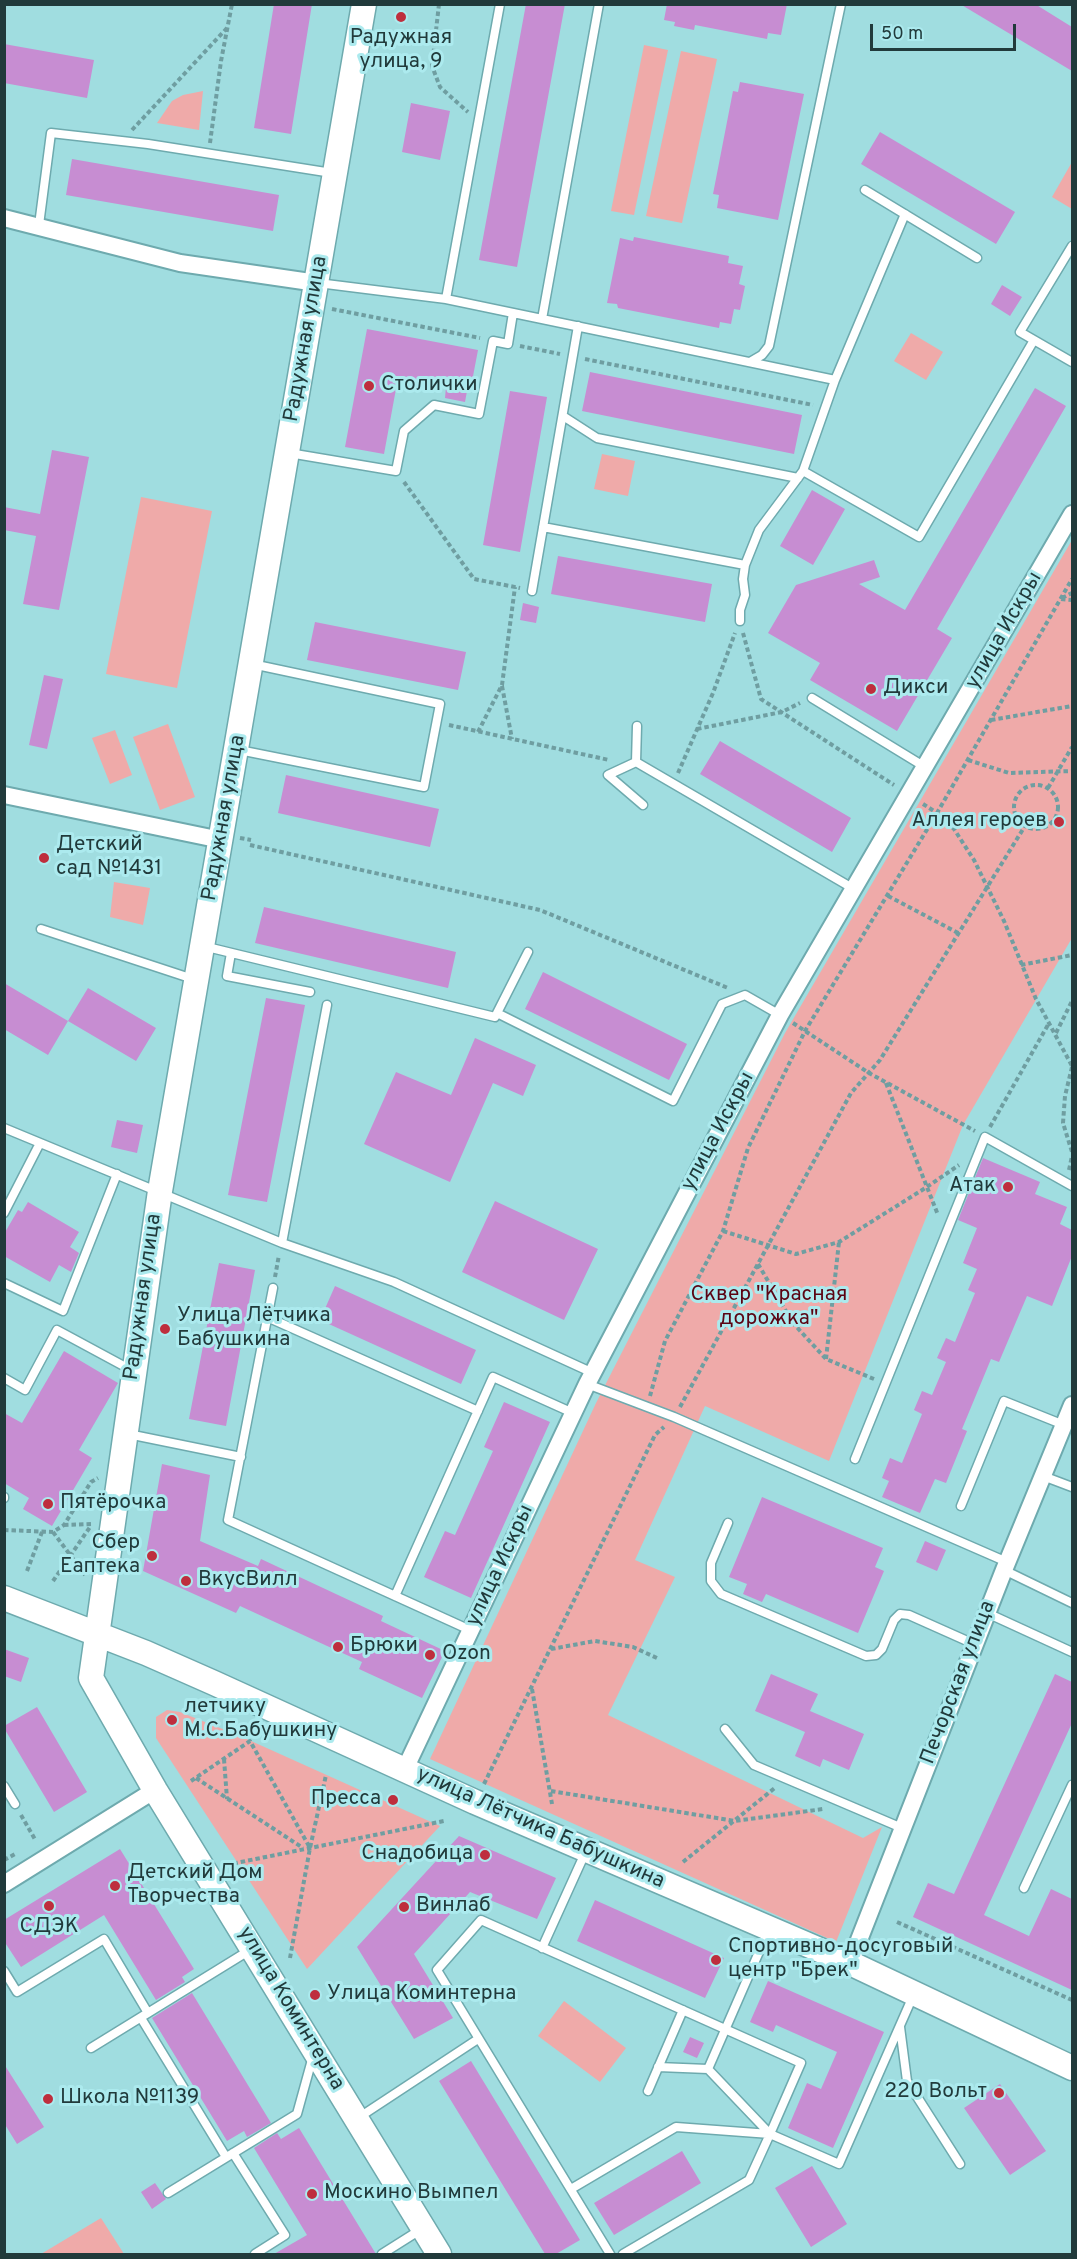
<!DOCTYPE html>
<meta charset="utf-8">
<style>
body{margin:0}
#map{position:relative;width:1077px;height:2259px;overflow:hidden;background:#a0dde0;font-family:Overpass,sans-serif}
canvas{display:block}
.frame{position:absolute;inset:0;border:6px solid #213a3b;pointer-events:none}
.scale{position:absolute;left:870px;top:24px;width:146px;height:27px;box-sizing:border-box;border:3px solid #213a3b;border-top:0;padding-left:8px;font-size:18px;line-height:21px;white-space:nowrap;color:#213a3b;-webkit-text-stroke:4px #aceaee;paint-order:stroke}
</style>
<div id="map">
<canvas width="1077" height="2259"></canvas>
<div class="frame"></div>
<div class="scale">50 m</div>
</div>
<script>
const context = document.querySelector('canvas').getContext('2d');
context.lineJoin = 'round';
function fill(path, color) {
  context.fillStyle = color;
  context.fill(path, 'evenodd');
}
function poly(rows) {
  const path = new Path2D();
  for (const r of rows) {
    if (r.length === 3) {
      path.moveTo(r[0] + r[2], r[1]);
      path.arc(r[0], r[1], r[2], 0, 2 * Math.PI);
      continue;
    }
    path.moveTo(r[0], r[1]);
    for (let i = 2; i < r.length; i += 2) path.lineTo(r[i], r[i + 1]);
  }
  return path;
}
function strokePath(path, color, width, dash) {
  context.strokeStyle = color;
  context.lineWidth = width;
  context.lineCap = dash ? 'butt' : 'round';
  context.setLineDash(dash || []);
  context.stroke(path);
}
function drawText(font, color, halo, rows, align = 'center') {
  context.font = font + ' Overpass,sans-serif';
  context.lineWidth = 6;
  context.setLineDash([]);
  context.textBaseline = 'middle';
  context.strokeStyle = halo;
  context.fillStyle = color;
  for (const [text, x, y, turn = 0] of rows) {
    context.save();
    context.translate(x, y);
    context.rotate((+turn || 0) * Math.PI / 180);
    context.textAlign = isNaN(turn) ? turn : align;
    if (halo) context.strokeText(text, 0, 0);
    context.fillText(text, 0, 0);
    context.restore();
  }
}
fill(poly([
 [644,45,668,50,634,215,611,211],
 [681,51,717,59,682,223,646,216],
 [203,91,199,130,157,123,172,101,183,95],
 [1072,162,1072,209,1052,197],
 [911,333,943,352,926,380,894,361],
 [602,454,635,461,628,496,594,489],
 [141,497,212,511,177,688,106,674],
 [1072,540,1072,938,963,1125,829,1461,705,1406,635,1560,675,1577,608,1715,863,1838,882,1827,836,1942,430,1759,596,1403,785,1033],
 [168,724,195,797,160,810,133,737],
 [115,730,132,775,110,784,92,738],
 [114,882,150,888,143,925,110,917],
 [167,1710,180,1712,240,1736,440,1826,307,1969,156,1738,156,1717],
 [564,2001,626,2048,600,2082,538,2036],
 [101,2218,124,2254,41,2254]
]), '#efaaa9');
fill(poly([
 [274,4,312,4,291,134,254,128],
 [526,4,565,4,517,267,479,260],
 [667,4,787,4,781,35,768,33,767,39,695,25,694,30,674,26,675,22,664,20],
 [960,4,1035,4,1072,27,1072,71],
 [4,44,94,60,87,98,4,83],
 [740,82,804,94,778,220,717,208,719,195,713,194,733,91,738,92],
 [411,103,450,111,440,160,402,152],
 [880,132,1015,212,996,244,861,164],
 [72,159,279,195,273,231,66,195],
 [634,237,729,256,728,263,743,266,739,284,745,286,740,310,734,309,731,324,720,322,719,328,618,308,617,304,607,303,620,238,633,241],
 [1002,285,1022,297,1010,316,991,304],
 [367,329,478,350,470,392,467,391,465,402,445,398,446,387,398,378,384,454,345,447],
 [590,372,802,415,794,454,582,411],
 [1035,388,1066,406,937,629,952,638,897,731,810,680,820,663,768,633,796,585,874,560,880,577,859,584,905,610],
 [510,391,547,397,520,552,483,545],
 [52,450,89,457,59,610,23,604,36,536,4,530,4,507,40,514],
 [812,490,845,509,813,565,780,546],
 [558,556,712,584,705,622,551,594],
 [523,603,539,607,536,623,520,620],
 [315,622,466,652,458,690,307,660],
 [44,675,63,679,47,749,29,745],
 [720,741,851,818,832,852,700,774],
 [286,775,439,809,430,847,278,813],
 [264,907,456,952,448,988,255,943],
 [543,972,687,1044,669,1080,525,1009],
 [4,983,68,1021,48,1055,4,1029],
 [88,988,156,1028,136,1061,68,1021],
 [266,998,305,1005,267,1202,228,1195],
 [475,1038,536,1065,523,1096,493,1083,450,1182,364,1144,396,1072,451,1095],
 [117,1120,143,1125,137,1153,111,1147],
 [983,1158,1040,1182,1035,1194,1067,1207,1060,1224,1072,1230,1072,1256,1052,1306,1027,1296,999,1362,991,1359,962,1429,967,1431,946,1483,935,1479,920,1513,882,1497,889,1481,882,1478,890,1458,902,1463,922,1414,914,1410,922,1391,932,1395,946,1362,937,1358,946,1338,955,1342,975,1293,968,1290,977,1269,963,1263,977,1228,958,1220],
 [495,1201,598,1249,564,1320,462,1272],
 [28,1202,79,1232,70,1247,79,1253,71,1272,59,1265,50,1282,4,1256,4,1234,18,1210,22,1212],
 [219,1263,255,1270,226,1426,189,1419],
 [335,1286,476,1350,461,1384,320,1320],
 [64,1351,118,1383,79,1450,92,1458,52,1526,23,1509,29,1498,4,1483,4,1413,22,1423],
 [504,1402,550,1422,471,1598,424,1577,445,1531,455,1535,493,1451,484,1447],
 [162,1464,210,1475,200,1541,258,1566,261,1559,383,1616,381,1621,445,1651,422,1698,359,1669,362,1662,240,1606,236,1613,143,1571],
 [762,1497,883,1548,875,1567,884,1571,858,1633,766,1594,762,1602,743,1594,747,1584,729,1577],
 [925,1541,946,1550,937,1571,916,1562],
 [4,1649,29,1658,21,1682,4,1676],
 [771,1674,818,1694,810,1711,864,1734,849,1770,823,1759,820,1767,795,1756,805,1732,755,1711],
 [1055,1674,1072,1682,1072,1723,984,1915,1029,1936,1051,1889,1072,1899,1072,1990,913,1917,928,1883,954,1894],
 [37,1707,87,1792,54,1812,4,1728,4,1726],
 [459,1836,556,1878,537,1919,470,1892,414,1954,453,2018,414,2039,357,1947],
 [120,1849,194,1969,182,1977,185,1982,156,2000,104,1915,21,1967,4,1941,4,1920],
 [595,1900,724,1958,705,1998,577,1941],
 [768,1981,884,2032,833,2148,788,2128,807,2083,821,2089,837,2052,776,2025,773,2032,750,2022],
 [192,1993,271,2123,247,2137,244,2131,227,2141,152,2018],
 [690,2037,704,2043,697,2058,683,2052],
 [471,2061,580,2240,556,2254,545,2254,439,2081],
 [4,2064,44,2127,17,2144,4,2123],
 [1000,2084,1046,2151,1010,2175,964,2108],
 [299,2128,376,2254,274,2254,307,2235,254,2148,277,2133,281,2139],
 [682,2151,701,2183,614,2235,594,2203],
 [812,2166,847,2224,811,2247,775,2188],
 [155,2183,166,2199,152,2209,141,2192]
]), '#c78dd2');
const lane = poly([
 [865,190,977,258],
 [39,225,51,133,148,144,332,173],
 [1072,246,1020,332,1072,362],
 [318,283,446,299,835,380,803,471,759,530,745,565,743,579,745,595,740,610,740,621],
 [446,299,500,4],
 [542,319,599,4],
 [750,362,762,355,769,346,841,4],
 [835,380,905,214],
 [563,416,597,438,798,478],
 [289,453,396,471,404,431,434,405,479,414,493,341,508,344,513,313],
 [803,471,919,537,1034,340],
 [543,527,745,565],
 [532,591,578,326],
 [812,698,925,767],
 [637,726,636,762,854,889],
 [239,750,424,787,440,704,252,664],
 [636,762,608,775,643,805],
 [41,929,193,979],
 [203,946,495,1017,528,952],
 [231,953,227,976,310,992],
 [497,1013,673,1101,722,1004,745,995,780,1015],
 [4,1128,282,1243,394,1282,593,1373],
 [4,1213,40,1143],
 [282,1243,327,1005],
 [4,1283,63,1311,117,1174],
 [273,1288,228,1520,470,1630],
 [267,1317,478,1411],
 [4,1378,25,1390,57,1330,133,1371],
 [587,1384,674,1417,1007,1562],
 [128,1434,241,1457],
 [855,1459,985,1137,1072,1186],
 [1043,1476,1072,1487],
 [4,1497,4,1498],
 [961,1506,1004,1401,1064,1425],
 [728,1523,711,1563,711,1581,721,1594,866,1656,876,1655,882,1649,894,1620,900,1614,909,1615,974,1644],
 [1004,1570,1072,1603],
 [395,1596,493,1377,573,1413],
 [987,1613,1072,1652],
 [725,1729,754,1765,902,1828],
 [4,1786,15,1804],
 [1024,1888,1072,1785],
 [769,1929,708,2069,770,2134],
 [542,1948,586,1851],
 [4,1971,17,1992,104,1939,148,2013],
 [141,2018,226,2157],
 [900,2027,907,2081,960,2164],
 [91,2048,250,1950],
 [658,2067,708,2069],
 [648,2091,683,2010],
 [358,2118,478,2039],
 [233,2153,285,2235,255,2254],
 [571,2189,676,2127,770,2134,801,2063,481,1920,437,1970,610,2254],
 [168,2193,297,2114,313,2056],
 [382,2254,420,2230],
 [623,2254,749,2180,770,2134,839,2164,913,1996]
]);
const street = poly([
 [4,218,180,263,317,283],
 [4,795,221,840],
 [405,1769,587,1384,780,1015,1072,514],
 [4,1884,155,1790],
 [850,1963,1004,1570,1072,1405]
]);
const secondary = poly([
 [364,4,160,1191,91,1678,155,1790,439,2254],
 [4,1598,146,1653,214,1683,475,1802,850,1963,1072,2068]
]);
strokePath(lane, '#6eaaae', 11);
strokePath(street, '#6eaaae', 20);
strokePath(secondary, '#6eaaae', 27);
strokePath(poly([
 [439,4,432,66,440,87,468,112],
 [132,130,228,27],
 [210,143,221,61,232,4],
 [332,309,480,338],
 [520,346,560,354],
 [585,359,813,405],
 [404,482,474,579,520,588],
 [1062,598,1072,593],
 [1061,599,1072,600],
 [743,633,761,699,894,785],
 [502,686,512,739],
 [991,720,1072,706],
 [449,725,609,760],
 [697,729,782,712,800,703],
 [478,732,502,685,515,587],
 [968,760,1009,773,1072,771],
 [678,773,713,693,735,633],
 [1036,807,22],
 [1048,788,1072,747],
 [923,804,937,813,954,829,974,860,1004,921,1036,999,1072,1066],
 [240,838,251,840],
 [250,845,540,910,728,988],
 [888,896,960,934],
 [1021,965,1072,955],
 [793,1023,869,1073,975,1131],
 [1056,1033,1072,1001],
 [1072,1067,1065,1096,1063,1123,1072,1152],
 [886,1083,938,1215],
 [990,1127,1049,1023],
 [1069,1170,1072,1156],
 [723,1231,796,1254,839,1242,927,1187,959,1165],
 [758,1264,793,1323,826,1359,874,1379],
 [275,1277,279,1255],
 [826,1359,839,1242],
 [650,1396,665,1341,723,1231,748,1148,805,1031,937,813,1072,579],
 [680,1407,851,1093,880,1060,1025,826],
 [64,1525,92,1524],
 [4,1530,53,1532,64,1525,91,1482,98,1478],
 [53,1532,85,1575],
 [27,1571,42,1532],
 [53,1581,90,1527],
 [551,1649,595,1641,633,1647,657,1658],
 [532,1689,552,1804],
 [224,1759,227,1799],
 [196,1778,303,1848],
 [191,1781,250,1741,310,1848],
 [484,1784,655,1435,664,1427],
 [551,1791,735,1821,823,1809],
 [21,1815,36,1841],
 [4,1860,17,1853],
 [683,1862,776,1787],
 [226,1865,444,1821],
 [897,1922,1072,2000],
 [290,1958,310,1848,326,1775]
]), '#6f9ea1', 4, [4.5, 3]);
strokePath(lane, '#fff', 8);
strokePath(street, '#fff', 16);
strokePath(secondary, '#fff', 24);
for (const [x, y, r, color] of [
 [401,17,6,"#be2e3d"],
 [369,386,6,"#be2e3d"],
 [871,689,6,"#be2e3d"],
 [1059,822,6,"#be2e3d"],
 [44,858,6,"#be2e3d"],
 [1008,1187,6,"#be2e3d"],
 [165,1329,6,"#be2e3d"],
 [48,1504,6,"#be2e3d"],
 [152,1556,6,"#be2e3d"],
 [186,1581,6,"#be2e3d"],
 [338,1647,6,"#be2e3d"],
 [430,1655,6,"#be2e3d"],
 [172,1720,6,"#be2e3d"],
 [393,1800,6,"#be2e3d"],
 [485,1855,6,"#be2e3d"],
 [115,1886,6,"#be2e3d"],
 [49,1906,6,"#be2e3d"],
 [404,1907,6,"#be2e3d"],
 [716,1960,6,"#be2e3d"],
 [315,1995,6,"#be2e3d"],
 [999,2093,6,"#be2e3d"],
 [48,2099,6,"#be2e3d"],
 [312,2194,6,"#be2e3d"]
]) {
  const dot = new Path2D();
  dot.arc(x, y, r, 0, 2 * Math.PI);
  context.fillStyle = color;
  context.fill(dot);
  strokePath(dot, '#aceaee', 2);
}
drawText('21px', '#213a3b', '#aceaee', [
 ["Радужная",401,39,"center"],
 ["улица, 9",401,63,"center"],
 ["Столички",381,386],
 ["Дикси",883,689],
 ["Аллея героев",1047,822,"right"],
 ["Детский",56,846],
 ["сад №1431",56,870],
 ["Атак",996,1187,"right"],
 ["Улица Лётчика",177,1317],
 ["Бабушкина",177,1341],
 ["Пятёрочка",60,1504],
 ["Сбер",140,1544,"right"],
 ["Еаптека",140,1568,"right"],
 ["ВкусВилл",198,1581],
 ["Брюки",350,1647],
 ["Ozon",442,1655],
 ["летчику",184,1708],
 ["М.С.Бабушкину",184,1732],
 ["Пресса",381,1800,"right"],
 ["Снадобица",473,1855,"right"],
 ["Детский Дом",127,1874],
 ["Творчества",127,1898],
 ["Винлаб",416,1907],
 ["СДЭК",49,1928,"center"],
 ["Спортивно-досуговый",728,1948],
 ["центр \"Брек\"",728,1972],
 ["Улица Коминтерна",327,1995],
 ["220 Вольт",987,2093,"right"],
 ["Школа №1139",60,2099],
 ["Москино Вымпел",324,2194]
], 'left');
drawText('21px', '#213a3b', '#aceaee', [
 ["Радужная улица",307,339,-80],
 ["улица Искры",1005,631,-60],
 ["Радужная улица",225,818,-80],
 ["улица Искры",719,1132,-62],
 ["Радужная улица",144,1297,-82],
 ["улица Искры",501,1566,-65],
 ["Печорская улица",959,1683,-69],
 ["улица Лётчика Бабушкина",540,1829,24],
 ["улица Коминтерна",290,2009,59]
]);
drawText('21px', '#5b0413', '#aceaee', [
 ["Сквер \"Красная",769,1296],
 ["дорожка\"",769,1320]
]);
</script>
